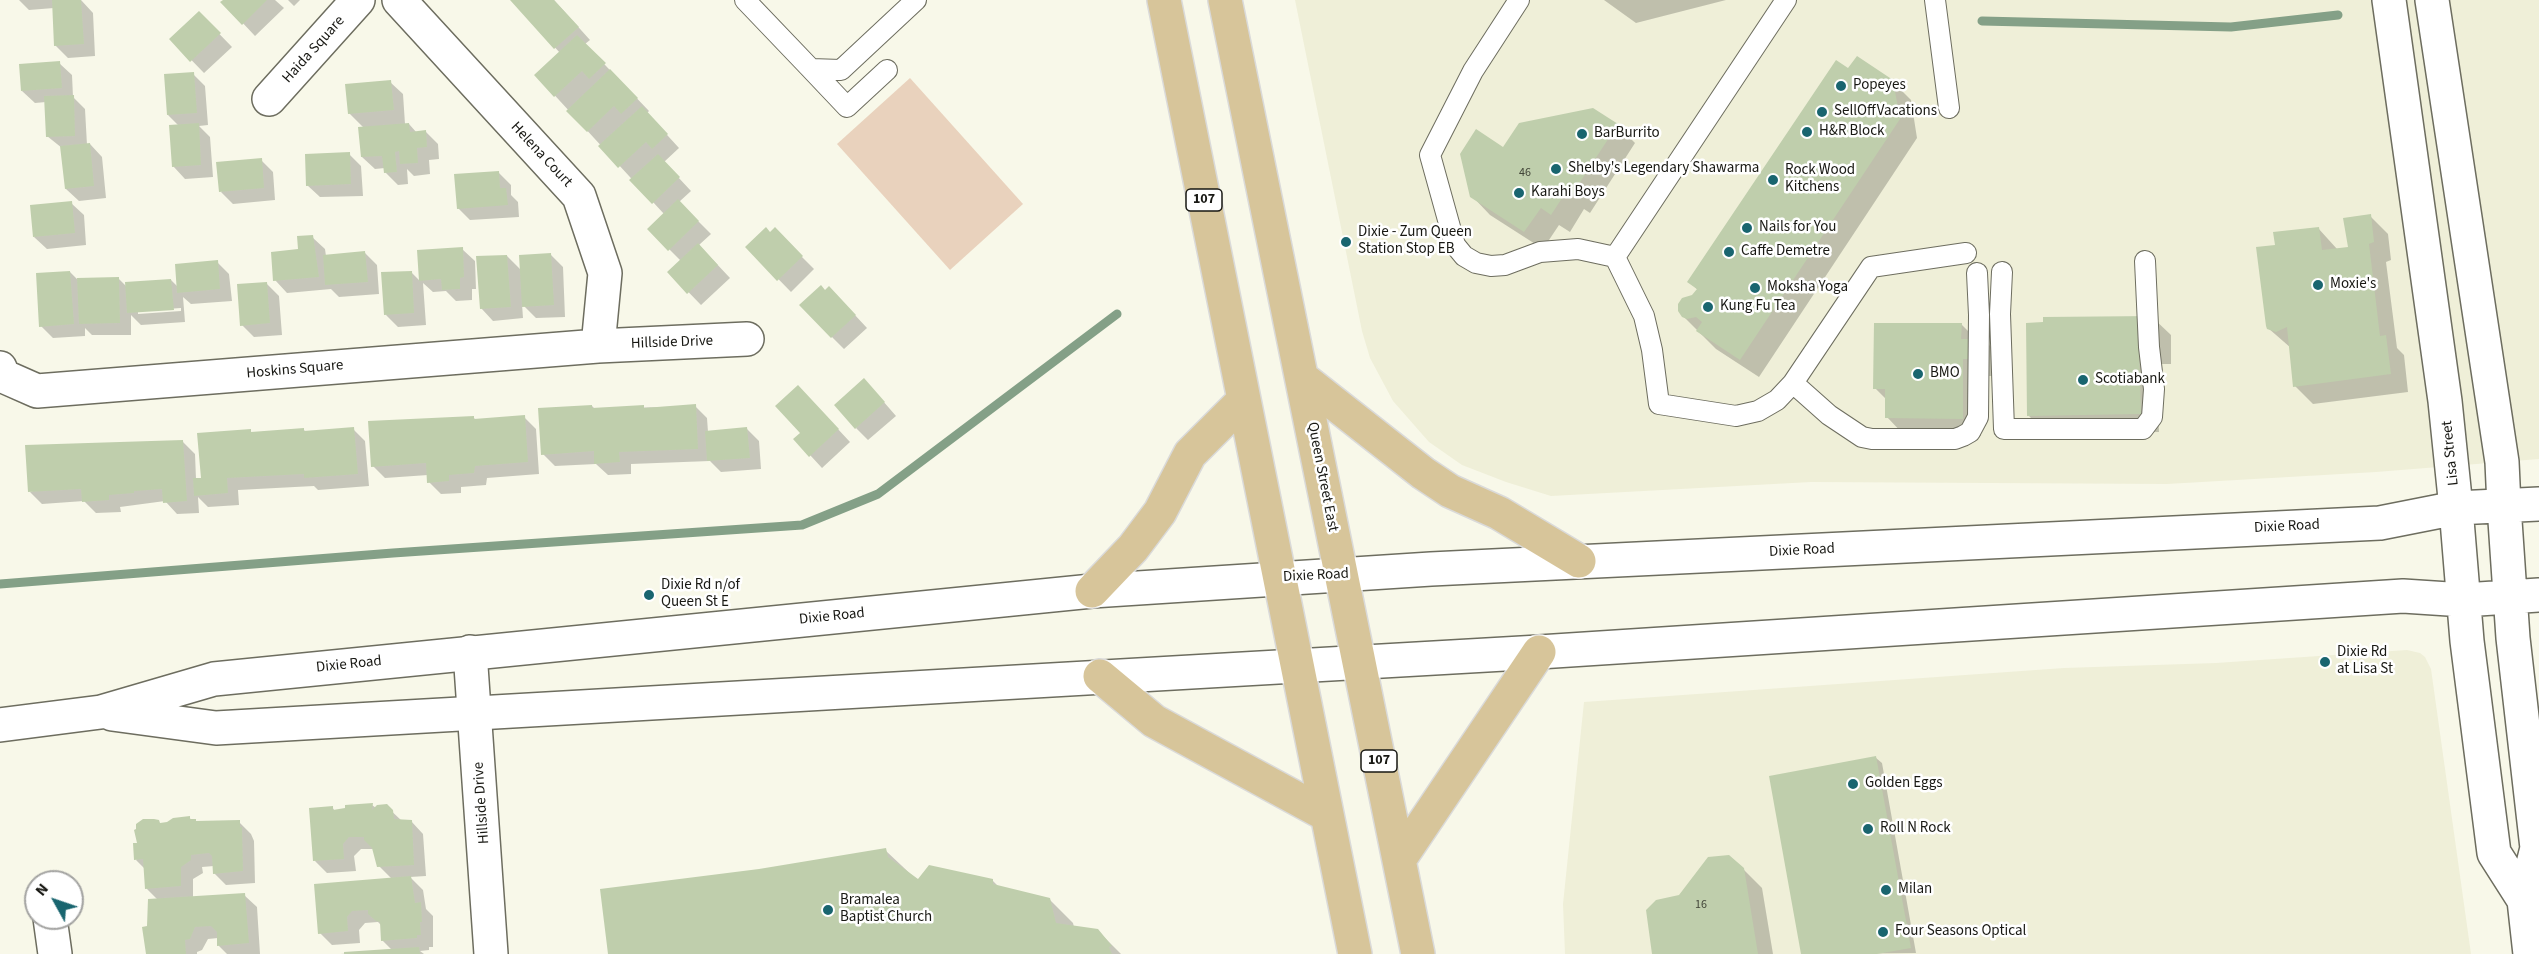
<!DOCTYPE html>
<style>
body{margin:0}
#map{position:relative;width:2539px;height:954px;overflow:hidden;background:#f8f8e9;font-family:"Source Sans 3",sans-serif}
canvas{display:block}
.north{position:absolute;left:24px;top:870px;width:60px;height:60px;box-sizing:border-box;background:#fff;border:2px solid #a3a3a1;border-radius:50%;rotate:310deg;font-size:16px;font-weight:700;line-height:24px;text-align:center;color:#181813}
.north::after{content:'';display:block;margin:auto;width:21px;height:27px;background:#19656f;clip-path:polygon(50% 0,100% 100%,50% 72%,0 100%)}
</style>
<div id="map">
<canvas width="2539" height="954"></canvas>
<div class="north">N</div>
</div>
<script>
const context = document.querySelector('canvas').getContext('2d');
context.lineJoin = 'round';
function fill(path, color) {
  context.fillStyle = color;
  context.fill(path, 'evenodd');
}
function poly(rows) {
  const path = new Path2D();
  for (const r of rows) {
    path.moveTo(r[0], r[1]);
    for (let i = 2; i < r.length; i += 2) path.lineTo(r[i], r[i + 1]);
  }
  return path;
}
function strokePath(path, color, width, dash) {
  context.strokeStyle = color;
  context.lineWidth = width;
  context.lineCap = dash ? 'butt' : 'round';
  context.setLineDash(dash || []);
  context.stroke(path);
}
function drawText(font, color, halo, rows, align = 'center') {
  context.font = font + ' "Source Sans 3",sans-serif';
  context.lineWidth = 5;
  context.setLineDash([]);
  context.textBaseline = 'middle';
  context.strokeStyle = halo;
  context.fillStyle = color;
  for (const [text, x, y, turn = 0] of rows) {
    context.save();
    context.translate(x, y);
    context.rotate((+turn || 0) * Math.PI / 180);
    context.textAlign = isNaN(turn) ? turn : align;
    if (halo) context.strokeText(text, 0, 0);
    context.fillText(text, 0, 0);
    context.restore();
  }
}
fill(poly([
 [1295,0,2539,0,2539,459,2376,472,2167,484,1811,482,1551,496,1506,482,1462,465,1429,442,1393,401,1370,358,1362,331],
 [2407,650,2420,653,2425,657,2431,669,2471,954,1565,954,1563,904,1584,702,2064,668,2216,663]
]), '#efefd8');
fill(poly([
 [910,78,1023,204,950,270,837,144]
]), '#e9d2bd');
fill(poly([
 [19,0,81,0,93,13,95,56,68,58,55,45,54,8,29,10],
 [225,0,275,0,284,8,255,36,223,2],
 [288,0,300,0,294,6],
 [512,0,554,0,590,40,585,44,649,111,647,113,679,148,664,162,691,191,679,202,711,234,699,245,730,278,701,305,669,272,681,261,649,229,664,214,536,75,560,53],
 [1604,0,1726,0,1636,23],
 [199,13,232,47,204,73,171,39],
 [59,63,72,75,73,97,85,109,87,145,90,144,102,157,106,198,79,201,66,189,62,148,47,136,46,102,35,103,22,91],
 [1848,70,1892,81,1911,100,1917,138,1759,377,1716,349,1683,316,1698,290,1689,282],
 [193,74,205,86,208,125,199,126,210,137,213,177,185,179,173,166,179,126,168,115],
 [390,82,403,94,405,124,409,124,417,133,426,132,438,144,439,159,429,160,430,174,414,176,407,169,408,184,398,185,385,172,385,168,375,169,362,157,364,128,349,113],
 [1617,125,1635,143,1590,213,1584,209,1570,232,1559,225,1543,249,1490,215,1472,196,1504,149],
 [349,154,361,166,363,196,320,197,307,185],
 [261,160,273,172,275,200,233,204,221,192],
 [498,172,511,185,511,195,518,202,519,217,470,220,458,208],
 [71,203,84,215,86,245,47,249,34,237],
 [2370,216,2388,234,2391,260,2386,262,2397,348,2404,355,2408,392,2313,404,2295,386,2291,348,2268,328,2276,247,2318,228,2337,249,2349,248],
 [775,230,814,269,791,292,747,247],
 [312,237,325,249,326,256,365,253,377,265,379,294,339,297,331,289,287,293,275,280],
 [462,249,475,261,476,289,472,289,472,300,456,301,446,291,433,292,423,283,426,325,398,327,386,315,411,272,420,281,419,252],
 [551,255,563,267,565,317,536,318,522,304,523,318,493,321,481,308,507,256,522,271],
 [217,262,229,274,232,301,191,304,183,297,185,322,141,325,131,315,131,335,92,335,85,328,85,336,53,338,41,326,70,272,79,281,118,278,127,287,171,280,178,287],
 [181,308,181,311,138,314,138,311],
 [266,283,279,296,282,335,254,337,242,325],
 [825,291,841,300,867,328,844,349,832,337],
 [2152,317,2171,335,2171,364,2156,364,2159,432,2047,434,2029,416],
 [1961,324,1977,340,1984,340,2002,358,2002,376,1981,376,1981,436,1905,436,1887,417,1887,400,1875,388],
 [876,393,896,416,868,440,856,428],
 [810,399,850,442,822,468,810,455,802,433],
 [592,406,595,409,695,406,707,418,708,432,747,429,759,441,761,469,721,472,710,461,631,464,631,474,608,475,596,464,555,466,543,454],
 [473,417,476,420,524,417,536,429,539,474,487,478,486,485,461,487,461,493,441,494,429,482,428,475,385,478,373,466],
 [303,429,306,432,353,429,365,441,369,486,318,490,314,486,238,490,239,505,208,507,198,497,199,513,177,514,165,501,120,507,121,512,96,513,84,501,42,504,30,492,182,441,195,454,196,479,202,479,250,431,253,433],
 [1876,758,1882,763,1916,953,1803,954],
 [372,805,376,808,386,806,402,821,411,821,423,834,426,876,410,877,423,890,426,909,433,916,433,947,429,947,429,950,420,951,424,954,340,954,393,951,382,940,381,925,378,922,365,923,359,930,360,943,332,945,320,933,392,879,379,866,374,849,361,849,354,856,356,871,327,873,315,861,332,807,335,811],
 [189,818,197,822,239,822,251,834,254,841,255,883,226,885,214,873,214,866,202,867,203,873,193,879,193,898,244,895,257,907,260,954,227,954,219,946,218,938,208,939,202,950,197,952,197,954,148,954,148,928,158,900,147,889,145,869,136,860,161,825],
 [885,850,918,881,993,881,999,887,1049,899,1073,923,1074,927,1097,930,1121,954,609,954,760,871],
 [1743,869,1762,888,1773,954,1654,954,1680,897]
]), '#0003');
strokePath(poly([
 [1982,21,2231,27,2338,15],
 [0,584,393,553,802,525,878,494,1117,314]
]), '#84a087', 9);
fill(poly([
 [52,0,81,0,84,44,54,46],
 [223,0,267,0,242,25,220,2],
 [510,0,554,0,579,27,554,49],
 [199,11,221,33,190,62,169,39],
 [577,35,606,63,589,79,582,71,554,97,534,75],
 [1857,56,1893,80,1900,119,1740,360,1696,331,1702,322,1696,317,1687,319,1682,317,1678,311,1678,304,1682,298,1692,295,1697,289,1687,282,1836,60,1848,68],
 [60,61,62,88,21,91,19,64],
 [610,69,638,98,621,114,614,106,587,132,566,111],
 [194,72,197,113,167,115,164,74],
 [391,80,394,110,348,114,345,84],
 [74,95,75,136,46,137,44,96],
 [642,106,668,134,652,149,646,142,618,168,598,146],
 [1593,108,1618,124,1571,196,1566,192,1551,215,1541,208,1524,232,1470,197,1460,154,1476,129,1503,147,1519,123],
 [199,123,201,165,172,167,169,125],
 [409,123,410,132,426,130,427,147,417,148,418,163,400,164,399,151,395,152,397,172,384,173,382,156,361,157,358,127],
 [90,143,94,186,65,189,60,146],
 [350,152,351,184,306,186,305,154],
 [658,154,680,177,652,204,629,180],
 [262,158,264,188,219,192,216,162],
 [499,171,500,188,506,188,508,205,457,209,454,174],
 [678,199,699,221,668,251,647,229],
 [72,201,75,233,33,237,30,205],
 [2371,214,2374,242,2369,244,2380,336,2386,335,2391,374,2293,387,2287,327,2276,332,2267,329,2266,326,2256,247,2275,245,2273,232,2319,227,2322,250,2348,247,2343,218],
 [766,227,770,232,775,227,803,256,777,281,745,247],
 [313,235,319,277,273,281,271,252,298,249,297,236],
 [698,243,718,265,687,294,667,272],
 [463,247,464,277,460,278,460,289,442,290,441,279,419,281,417,250],
 [365,251,368,282,325,285,323,255],
 [551,253,554,305,522,307,519,255],
 [507,255,511,307,480,309,476,256],
 [218,260,220,289,177,293,175,264],
 [70,271,74,324,39,327,36,273],
 [412,271,414,313,384,315,381,272],
 [119,277,120,323,79,324,77,278],
 [171,279,174,310,127,313,125,282],
 [267,282,270,323,240,326,237,284],
 [821,285,825,290,829,286,856,315,831,338,799,305],
 [2153,316,2154,347,2139,347,2141,414,2027,416,2026,323,2043,322,2043,317],
 [1874,323,1962,323,1961,339,1985,339,1984,359,1963,359,1963,419,1885,418,1885,389,1873,389],
 [864,378,885,402,855,429,834,405],
 [798,385,839,429,809,457,793,439,800,433,775,406],
 [696,404,698,449,619,452,620,462,594,464,594,451,541,455,538,408,592,405,592,408,644,405,644,408],
 [525,415,528,462,475,466,474,473,449,475,449,481,427,483,426,463,371,467,368,421,474,416,474,419],
 [354,427,358,474,304,478,304,474,227,478,228,493,194,496,193,478,201,478,197,433,251,429,251,432,304,428,304,431],
 [747,427,750,458,707,461,705,431],
 [183,440,187,501,163,503,162,489,134,491,134,493,109,495,109,500,82,502,81,489,28,492,25,445],
 [1876,756,1911,948,1877,954,1801,954,1769,776],
 [373,803,372,810,377,805,387,804,393,810,394,819,412,820,414,865,377,867,372,848,364,840,364,837,349,837,343,844,344,859,313,861,309,808,333,806,333,810,345,808,345,805],
 [190,816,190,819,196,819,196,821,240,820,240,827,242,827,243,871,213,874,212,856,209,853,191,855,191,860,181,867,181,886,145,889,143,859,134,860,133,843,137,843,134,830,136,829,136,824,143,819,154,819,159,820,160,823,167,822,173,818],
 [886,848,888,857,918,879,929,865,993,879,993,884,1050,898,1056,923,1098,929,1112,946,1109,947,1112,954,608,954,600,889,759,869],
 [1729,855,1744,868,1758,954,1652,954,1646,910,1656,900,1679,895,1708,857],
 [411,876,415,903,421,902,422,922,420,922,421,935,417,935,417,938,381,941,380,922,376,921,368,914,368,910,352,911,347,917,348,931,318,934,314,884],
 [245,893,249,943,217,946,217,932,211,926,195,927,190,939,185,940,186,954,146,954,142,927,147,926,148,899],
 [419,947,420,954,344,954,344,952]
]), '#bfceac');
const lane = poly([
 [745,0,811,69,841,70,916,0],
 [1519,0,1473,71,1430,155,1455,245,1464,256,1476,263,1491,266,1505,265,1540,252,1578,249,1615,257],
 [1786,0,1615,257,1644,316,1652,350,1659,404,1736,416,1758,411,1777,400,1793,383,1871,267,1966,253],
 [1935,0,1949,108],
 [811,69,847,107,887,70],
 [2002,272,2000,314,2004,429,2143,429,2152,417,2154,389,2149,347,2145,261],
 [1793,383,1829,415,1862,437,1872,439,1955,439,1963,436,1970,432,1978,417,1979,315,1977,273]
]);
const street = poly([
 [399,0,579,196,605,273,598,346],
 [2389,0,2445,401,2456,508],
 [2432,0,2502,462,2504,506],
 [269,99,358,0],
 [0,368,3,376,37,391,598,346,747,339],
 [470,652,491,954],
 [50,918,55,954]
]);
const secondary = poly([
 [2504,506,2513,638,2537,848,2524,900,2530,954],
 [2456,508,2467,641,2494,853,2524,900],
 [112,714,216,728,1539,652,2403,596,2464,600,2539,595],
 [0,725,101,712,214,679,1092,591,1431,569,2380,523,2456,508,2539,504]
]);
const primary = poly([
 [1164,0,1355,954],
 [1225,0,1418,954],
 [1302,378,1423,473,1450,491,1499,513,1579,561],
 [1092,591,1133,548,1160,512,1190,454,1244,400],
 [1100,676,1154,721,1327,815],
 [1399,860,1539,652]
]);
strokePath(lane, '#6d6d5f', 22);
strokePath(street, '#6d6d5f', 36);
strokePath(secondary, '#6d6d5f', 36);
strokePath(primary, '#dadad9', 36);
strokePath(lane, '#fff', 20);
strokePath(street, '#fff', 33);
strokePath(secondary, '#fff', 33);
strokePath(primary, '#d7c59a', 33);
for (const [x, y, r, color] of [
 [1841,86,6,"#19656f"],
 [1822,112,6,"#19656f"],
 [1807,132,6,"#19656f"],
 [1582,134,6,"#19656f"],
 [1556,169,6,"#19656f"],
 [1773,180,6,"#19656f"],
 [1519,193,6,"#19656f"],
 [1747,228,6,"#19656f"],
 [1346,242,6,"#19656f"],
 [1729,252,6,"#19656f"],
 [2318,285,6,"#19656f"],
 [1755,288,6,"#19656f"],
 [1708,307,6,"#19656f"],
 [1918,374,6,"#19656f"],
 [2083,380,6,"#19656f"],
 [649,595,6,"#19656f"],
 [2325,662,6,"#19656f"],
 [1853,784,6,"#19656f"],
 [1868,829,6,"#19656f"],
 [1886,890,6,"#19656f"],
 [828,910,6,"#19656f"],
 [1883,932,6,"#19656f"]
]) {
  const dot = new Path2D();
  dot.arc(x, y, r, 0, 2 * Math.PI);
  context.fillStyle = color;
  context.fill(dot);
  strokePath(dot, '#fff', 2);
}
drawText('12px', '#424639', null, [
 ["46",1525,173],
 ["16",1701,905]
]);
for (const [x, y, w] of [
 [1204,200,36],
 [1379,761,36]
]) {
  const box = new Path2D();
  box.roundRect(x - w / 2, y - 11, w, 22, 4.5);
  context.fillStyle = '#fff';
  context.fill(box);
  strokePath(box, '#181813', 1.5);
}
drawText('bold 14px', '#181813', null, [
 ["107",1204,200],
 ["107",1379,761]
]);
drawText('15px', '#181813', '#fff', [
 ["Haida Square",314,50,-48],
 ["Helena Court",541,155,47],
 ["Hillside Drive",672,343,-2],
 ["Hoskins Square",295,370,-5],
 ["Lisa Street",2451,453,-96],
 ["Queen Street East",1322,477,79],
 ["Dixie Road",2287,527,-3],
 ["Dixie Road",1802,551,-3],
 ["Dixie Road",1316,576,-3],
 ["Dixie Road",832,617,-6],
 ["Dixie Road",349,665,-6],
 ["Hillside Drive",482,803,-94]
]);
drawText('15px', '#181813', '#fff', [
 ["Popeyes",1853,86],
 ["SellOffVacations",1834,112],
 ["H&R Block",1819,132],
 ["BarBurrito",1594,134],
 ["Shelby's Legendary Shawarma",1568,169],
 ["Rock Wood",1785,171],
 ["Kitchens",1785,188],
 ["Karahi Boys",1531,193],
 ["Nails for You",1759,228],
 ["Dixie - Zum Queen",1358,233],
 ["Station Stop EB",1358,250],
 ["Caffe Demetre",1741,252],
 ["Moxie's",2330,285],
 ["Moksha Yoga",1767,288],
 ["Kung Fu Tea",1720,307],
 ["BMO",1930,374],
 ["Scotiabank",2095,380],
 ["Dixie Rd n/of",661,586],
 ["Queen St E",661,603],
 ["Dixie Rd",2337,653],
 ["at Lisa St",2337,670],
 ["Golden Eggs",1865,784],
 ["Roll N Rock",1880,829],
 ["Milan",1898,890],
 ["Bramalea",840,901],
 ["Baptist Church",840,918],
 ["Four Seasons Optical",1895,932]
], 'left');
</script>
